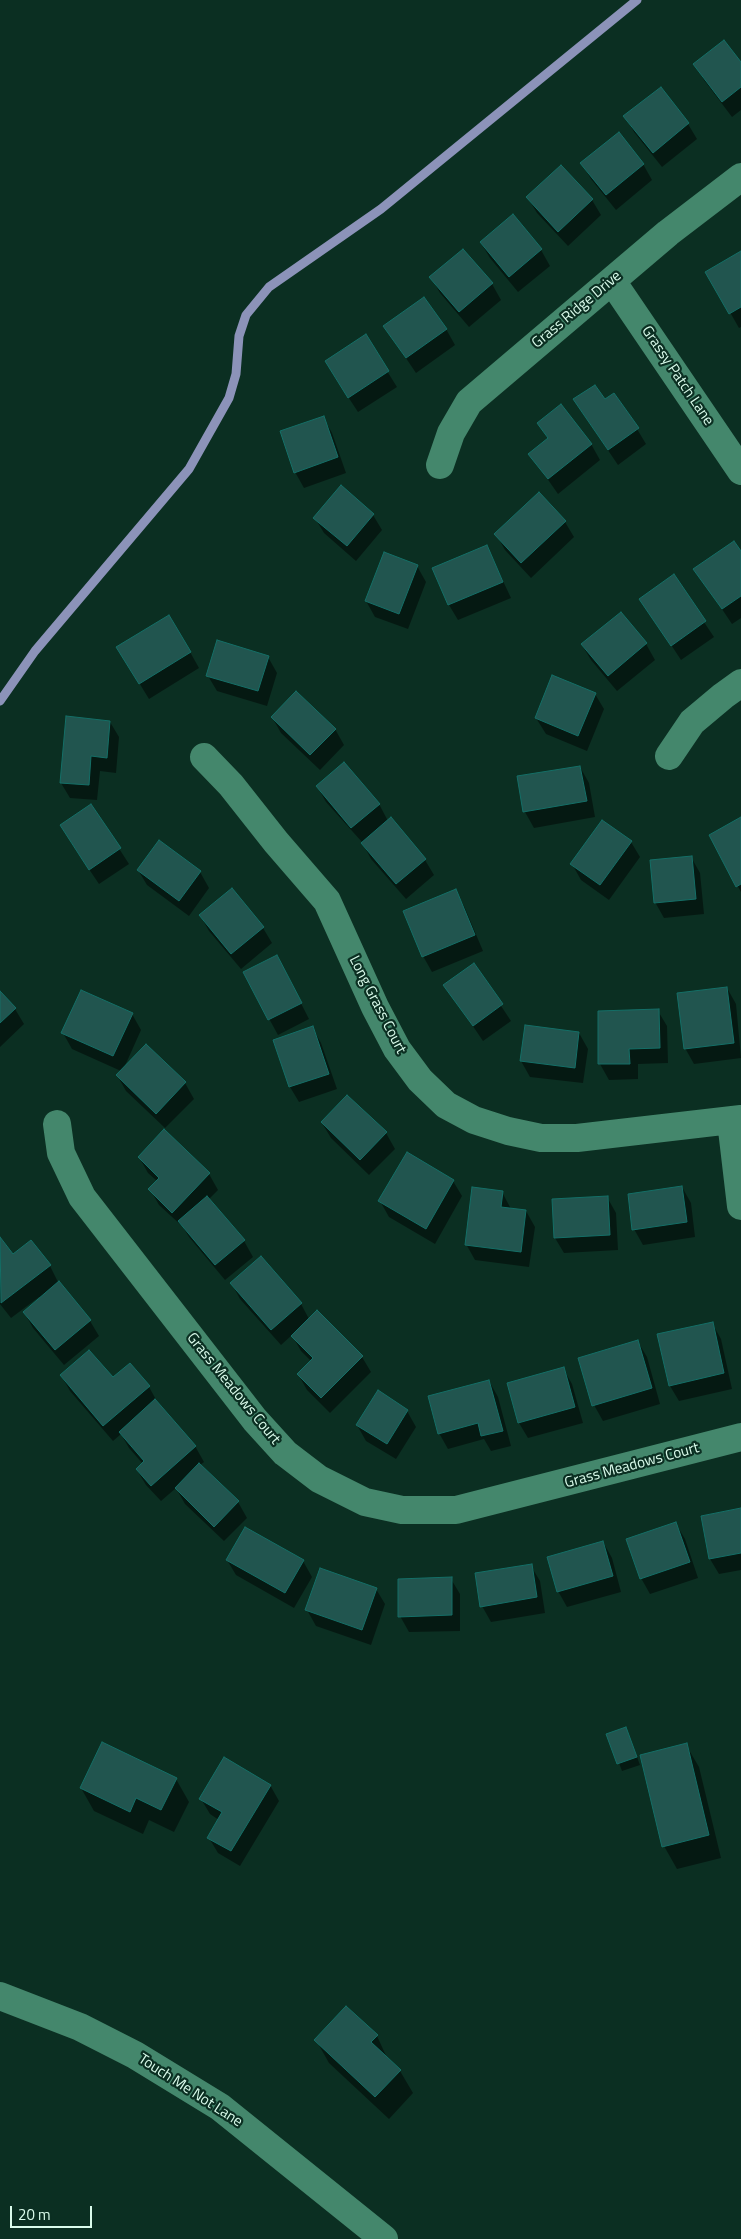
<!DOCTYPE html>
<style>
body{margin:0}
#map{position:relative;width:741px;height:2239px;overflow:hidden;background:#0b2f22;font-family:"Titillium Web",sans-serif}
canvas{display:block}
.scale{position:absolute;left:10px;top:2206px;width:82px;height:22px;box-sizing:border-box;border:2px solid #dafbeb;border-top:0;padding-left:6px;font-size:15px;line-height:18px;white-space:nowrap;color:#dafbeb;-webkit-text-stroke:4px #0b2f22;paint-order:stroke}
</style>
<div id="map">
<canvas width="741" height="2239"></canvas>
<div class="scale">20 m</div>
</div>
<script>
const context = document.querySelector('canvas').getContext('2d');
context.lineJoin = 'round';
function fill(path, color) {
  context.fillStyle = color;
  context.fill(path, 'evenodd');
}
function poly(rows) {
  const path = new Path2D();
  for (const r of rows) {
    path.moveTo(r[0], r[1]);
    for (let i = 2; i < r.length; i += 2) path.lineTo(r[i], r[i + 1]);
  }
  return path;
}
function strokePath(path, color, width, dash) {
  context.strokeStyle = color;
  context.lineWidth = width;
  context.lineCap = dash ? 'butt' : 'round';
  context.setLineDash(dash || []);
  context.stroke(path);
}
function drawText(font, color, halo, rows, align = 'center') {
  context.font = font + ' "Titillium Web",sans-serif';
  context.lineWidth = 4.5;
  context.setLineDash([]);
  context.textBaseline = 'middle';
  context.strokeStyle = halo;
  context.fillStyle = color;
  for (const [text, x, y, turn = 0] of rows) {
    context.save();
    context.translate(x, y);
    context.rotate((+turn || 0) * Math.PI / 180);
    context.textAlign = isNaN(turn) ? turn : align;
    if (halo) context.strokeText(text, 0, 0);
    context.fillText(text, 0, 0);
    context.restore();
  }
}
fill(poly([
 [695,64,741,64,741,110,732,117,704,80],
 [660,88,688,124,697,139,662,167,634,132,625,116],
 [582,164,643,164,652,180,616,210,591,179],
 [528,198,592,200,601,215,568,246,537,213],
 [513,216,541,250,550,266,518,292,490,258,481,243],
 [463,250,492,284,501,300,469,327,440,293,431,277],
 [741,252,741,327,739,328,707,272],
 [385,327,446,329,455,345,416,373],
 [365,336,397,387,358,412,335,377],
 [574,400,637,429,646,444,618,465],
 [323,417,332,433,346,473,304,488,295,472],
 [539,424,591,444,600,460,558,494,530,454,548,439],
 [539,494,565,522,574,537,531,578,505,550,496,534],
 [373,515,382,530,356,561,324,533,315,518],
 [487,547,511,598,458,620,449,605,434,569],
 [741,553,741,618,732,624,695,569],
 [417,566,426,582,408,629,375,617,366,601],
 [673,576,714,637,681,660,641,599],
 [621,613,646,644,655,660,617,691,591,660,582,645],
 [190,652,199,668,149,699,127,663],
 [268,657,277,673,267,706,217,691,208,676],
 [595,694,604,709,587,751,546,734,536,718],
 [272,717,335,729,344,745,320,770,281,733],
 [110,722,119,737,116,773,100,771,97,800,70,798,61,783],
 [580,767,589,783,595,817,534,828,525,812,519,777],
 [317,786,379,804,388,821,425,860,434,875,406,899,371,859,362,842,326,802],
 [91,805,129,864,99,884,70,841],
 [741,819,741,892,710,835],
 [631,842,640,857,609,900,581,880,572,864],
 [691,857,700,873,704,914,664,918,655,902],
 [138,870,200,872,209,888,189,916,147,885],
 [455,891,464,906,483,951,432,972,423,956],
 [200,915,263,928,272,943,241,969,209,931],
 [474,965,511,1021,483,1041,445,985],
 [285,972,309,1019,278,1035,244,973],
 [727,988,736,1004,741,1058,694,1064,685,1048],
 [0,993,15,1009,24,1024,0,1047],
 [658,1011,667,1026,668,1063,638,1064,638,1079,609,1080,600,1064],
 [132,1014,141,1030,124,1068,146,1046,185,1083,194,1099,165,1128,126,1091,117,1075,121,1071,72,1049,63,1033],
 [312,1027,321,1043,337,1089,299,1102,290,1087,275,1041],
 [579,1033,588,1049,583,1083,530,1077,521,1061],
 [322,1123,386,1133,395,1149,369,1175,331,1138],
 [164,1131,209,1174,218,1190,208,1200,244,1241,253,1257,225,1280,189,1237,183,1227,159,1205,150,1189,157,1181,148,1173,139,1157],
 [453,1181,462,1196,435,1244,389,1217,380,1201],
 [682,1187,691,1203,695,1237,643,1245,634,1229],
 [502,1192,511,1209,526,1211,535,1227,529,1267,475,1260,466,1244],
 [607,1197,616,1213,618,1250,564,1253,555,1238],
 [0,1239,13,1256,31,1242,50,1266,58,1282,90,1321,99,1336,64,1365,33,1328,24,1312,41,1298,39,1297,11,1318,0,1304],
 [232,1284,301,1304,309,1319,317,1311,362,1357,371,1372,330,1413,307,1390,298,1374,311,1361,301,1351,292,1335,281,1345,240,1299],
 [712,1323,721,1339,732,1389,679,1401,670,1386],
 [638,1342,647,1357,660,1404,603,1421,594,1405],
 [563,1368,572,1384,583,1423,528,1438,519,1423],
 [61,1375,113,1379,149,1387,158,1403,195,1446,204,1462,200,1465,238,1502,247,1518,224,1541,185,1504,176,1488,161,1501,146,1485,137,1470,143,1464,129,1448,121,1434,113,1441,70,1391],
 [489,1381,498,1397,511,1446,491,1451,484,1439,448,1449,439,1433],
 [378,1392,407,1411,416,1427,396,1459,366,1441,357,1425],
 [741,1509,741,1570,719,1574,710,1559],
 [676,1524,685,1539,698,1578,650,1594,641,1578],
 [603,1542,612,1558,621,1592,567,1607,558,1591],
 [227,1560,303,1561,312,1577,294,1608,236,1575],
 [531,1566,540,1581,545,1613,491,1622,482,1606],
 [451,1579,460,1594,460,1631,409,1632,400,1616],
 [376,1589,385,1604,371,1645,316,1626,307,1610],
 [626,1728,640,1765,622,1771,608,1734],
 [686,1745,699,1767,721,1858,677,1869,664,1846],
 [176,1779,189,1802,174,1832,149,1820,143,1834,94,1811,81,1788],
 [270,1785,279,1801,240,1866,218,1853,209,1838,219,1820,210,1814,201,1799],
 [377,2036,388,2060,400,2071,413,2093,389,2119,329,2063,316,2040]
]), '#0007');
strokePath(poly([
 [0,701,35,651,189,469,229,398,236,374,239,336,246,315,269,287,381,209,637,0]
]), '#8c93b9', 9);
const building = poly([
 [724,40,741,62,741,87,722,102,693,64,724,40],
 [661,87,689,123,653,153,623,116,661,87],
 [619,132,644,164,606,195,580,163,619,132],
 [561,165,593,199,558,232,526,197,561,165],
 [513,214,542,249,509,277,480,242,513,214],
 [463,249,493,283,459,312,429,277,463,249],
 [741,251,741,307,729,314,705,272,741,251],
 [424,297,447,329,406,358,383,326,424,297],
 [366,334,389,371,348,398,325,361,366,334],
 [595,385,605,399,614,393,639,428,608,450,573,399,595,385],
 [561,404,592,444,548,479,528,454,548,438,537,423,561,404],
 [324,416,338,457,294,473,280,431,324,416],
 [341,485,374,514,347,546,313,518,341,485],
 [539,492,566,521,521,563,494,534,539,492],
 [734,541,741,551,741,596,722,609,693,569,734,541],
 [487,545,503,582,448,605,432,568,487,545],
 [384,552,418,565,399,614,365,601,384,552],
 [674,574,706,621,671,646,639,599,674,574],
 [621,612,647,643,608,676,581,644,621,612],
 [169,615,191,652,139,684,116,647,169,615],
 [217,640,269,656,258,691,206,676,217,640],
 [552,675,596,693,578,736,535,718,552,675],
 [296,691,336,729,310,755,271,717,296,691],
 [66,716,110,721,107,758,91,756,89,785,60,783,66,716],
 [344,762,380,804,351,828,316,786,344,762],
 [580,766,587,801,523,812,517,776,580,766],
 [91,804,121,848,89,870,60,825,91,804],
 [391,817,426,859,396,884,361,843,391,817],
 [741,817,741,884,736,887,709,835,741,817],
 [602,820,632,841,600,885,570,864,602,820],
 [159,840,201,871,179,901,137,870,159,840],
 [692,856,696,899,654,903,650,860,692,856],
 [232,888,264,927,231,954,199,915,232,888],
 [456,889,475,935,422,957,403,911,456,889],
 [277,955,302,1003,268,1020,243,972,277,955],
 [474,963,503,1004,473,1026,443,985,474,963],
 [727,987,734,1043,684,1049,677,993,727,987],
 [81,990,133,1013,113,1056,61,1033,81,990],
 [0,991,16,1008,0,1023,0,991],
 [659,1009,660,1048,629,1049,630,1064,598,1064,598,1011,659,1009],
 [525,1025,579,1032,575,1068,520,1061,525,1025],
 [313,1026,329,1074,289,1087,273,1040,313,1026],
 [146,1044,186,1082,156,1114,116,1075,146,1044],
 [347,1095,387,1132,360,1160,321,1122,347,1095],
 [164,1129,210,1173,172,1213,148,1189,159,1178,138,1157,164,1129],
 [407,1152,454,1180,426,1229,378,1201,407,1152],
 [682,1186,687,1222,632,1230,628,1194,682,1186],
 [472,1187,503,1191,501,1207,526,1210,521,1252,465,1245,472,1187],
 [207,1196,245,1240,215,1265,178,1221,207,1196],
 [608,1196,610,1235,554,1238,552,1199,608,1196],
 [0,1237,13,1254,31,1240,51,1265,1,1303,0,1237],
 [261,1256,302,1303,271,1330,230,1283,261,1256],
 [59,1281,91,1320,55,1350,23,1312,59,1281],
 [317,1310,363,1356,321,1398,297,1374,313,1358,291,1336,317,1310],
 [713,1322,724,1373,669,1386,657,1334,713,1322],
 [638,1340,652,1388,592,1406,578,1358,638,1340],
 [89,1350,113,1377,130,1363,150,1386,103,1426,60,1375,89,1350],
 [564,1367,575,1407,518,1423,507,1383,564,1367],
 [489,1380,503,1431,481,1436,478,1423,438,1434,428,1396,489,1380],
 [378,1390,408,1410,387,1444,356,1425,378,1390],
 [155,1399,196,1446,151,1486,136,1469,144,1461,119,1432,155,1399],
 [199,1463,239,1501,214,1527,175,1488,199,1463],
 [741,1508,741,1553,709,1559,701,1516,741,1508],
 [676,1522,690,1562,640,1579,626,1539,676,1522],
 [245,1527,304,1560,285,1593,226,1560,245,1527],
 [603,1541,613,1576,557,1592,547,1557,603,1541],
 [532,1564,537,1597,480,1607,475,1573,532,1564],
 [320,1568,377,1588,362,1630,305,1610,320,1568],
 [452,1577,452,1615,398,1617,398,1579,452,1577],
 [626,1727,637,1757,617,1764,606,1734,626,1727],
 [102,1742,177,1778,161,1810,136,1798,130,1812,80,1788,102,1742],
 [687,1743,709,1835,662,1847,640,1755,687,1743],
 [224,1757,271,1785,231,1851,207,1838,222,1812,199,1799,224,1757],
 [346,2006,378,2035,371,2042,401,2070,375,2097,314,2040,346,2006]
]);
fill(building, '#21554f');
strokePath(building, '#146f67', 1);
strokePath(poly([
 [612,281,741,471],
 [440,465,451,433,469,402,668,233,741,177],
 [669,756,692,722,723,696,741,683],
 [204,757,231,785,276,842,327,901,375,1007,397,1049,420,1080,446,1105,474,1120,508,1131,541,1138,577,1138,741,1119],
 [731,1121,741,1206],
 [57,1124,61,1153,82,1197,255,1420,285,1453,319,1479,365,1502,402,1510,456,1510,741,1437],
 [0,1996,80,2027,135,2055,220,2107,384,2239]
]), '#44876c', 28);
drawText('15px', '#dafbeb', '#0b2f22', [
 ["Grass Ridge Drive",577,310,-40],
 ["Grassy Patch Lane",677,376,56],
 ["Long Grass Court",377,1005,63],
 ["Grass Meadows Court",233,1389,51],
 ["Grass Meadows Court",632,1466,-15],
 ["Touch Me Not Lane",190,2091,33]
]);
</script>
